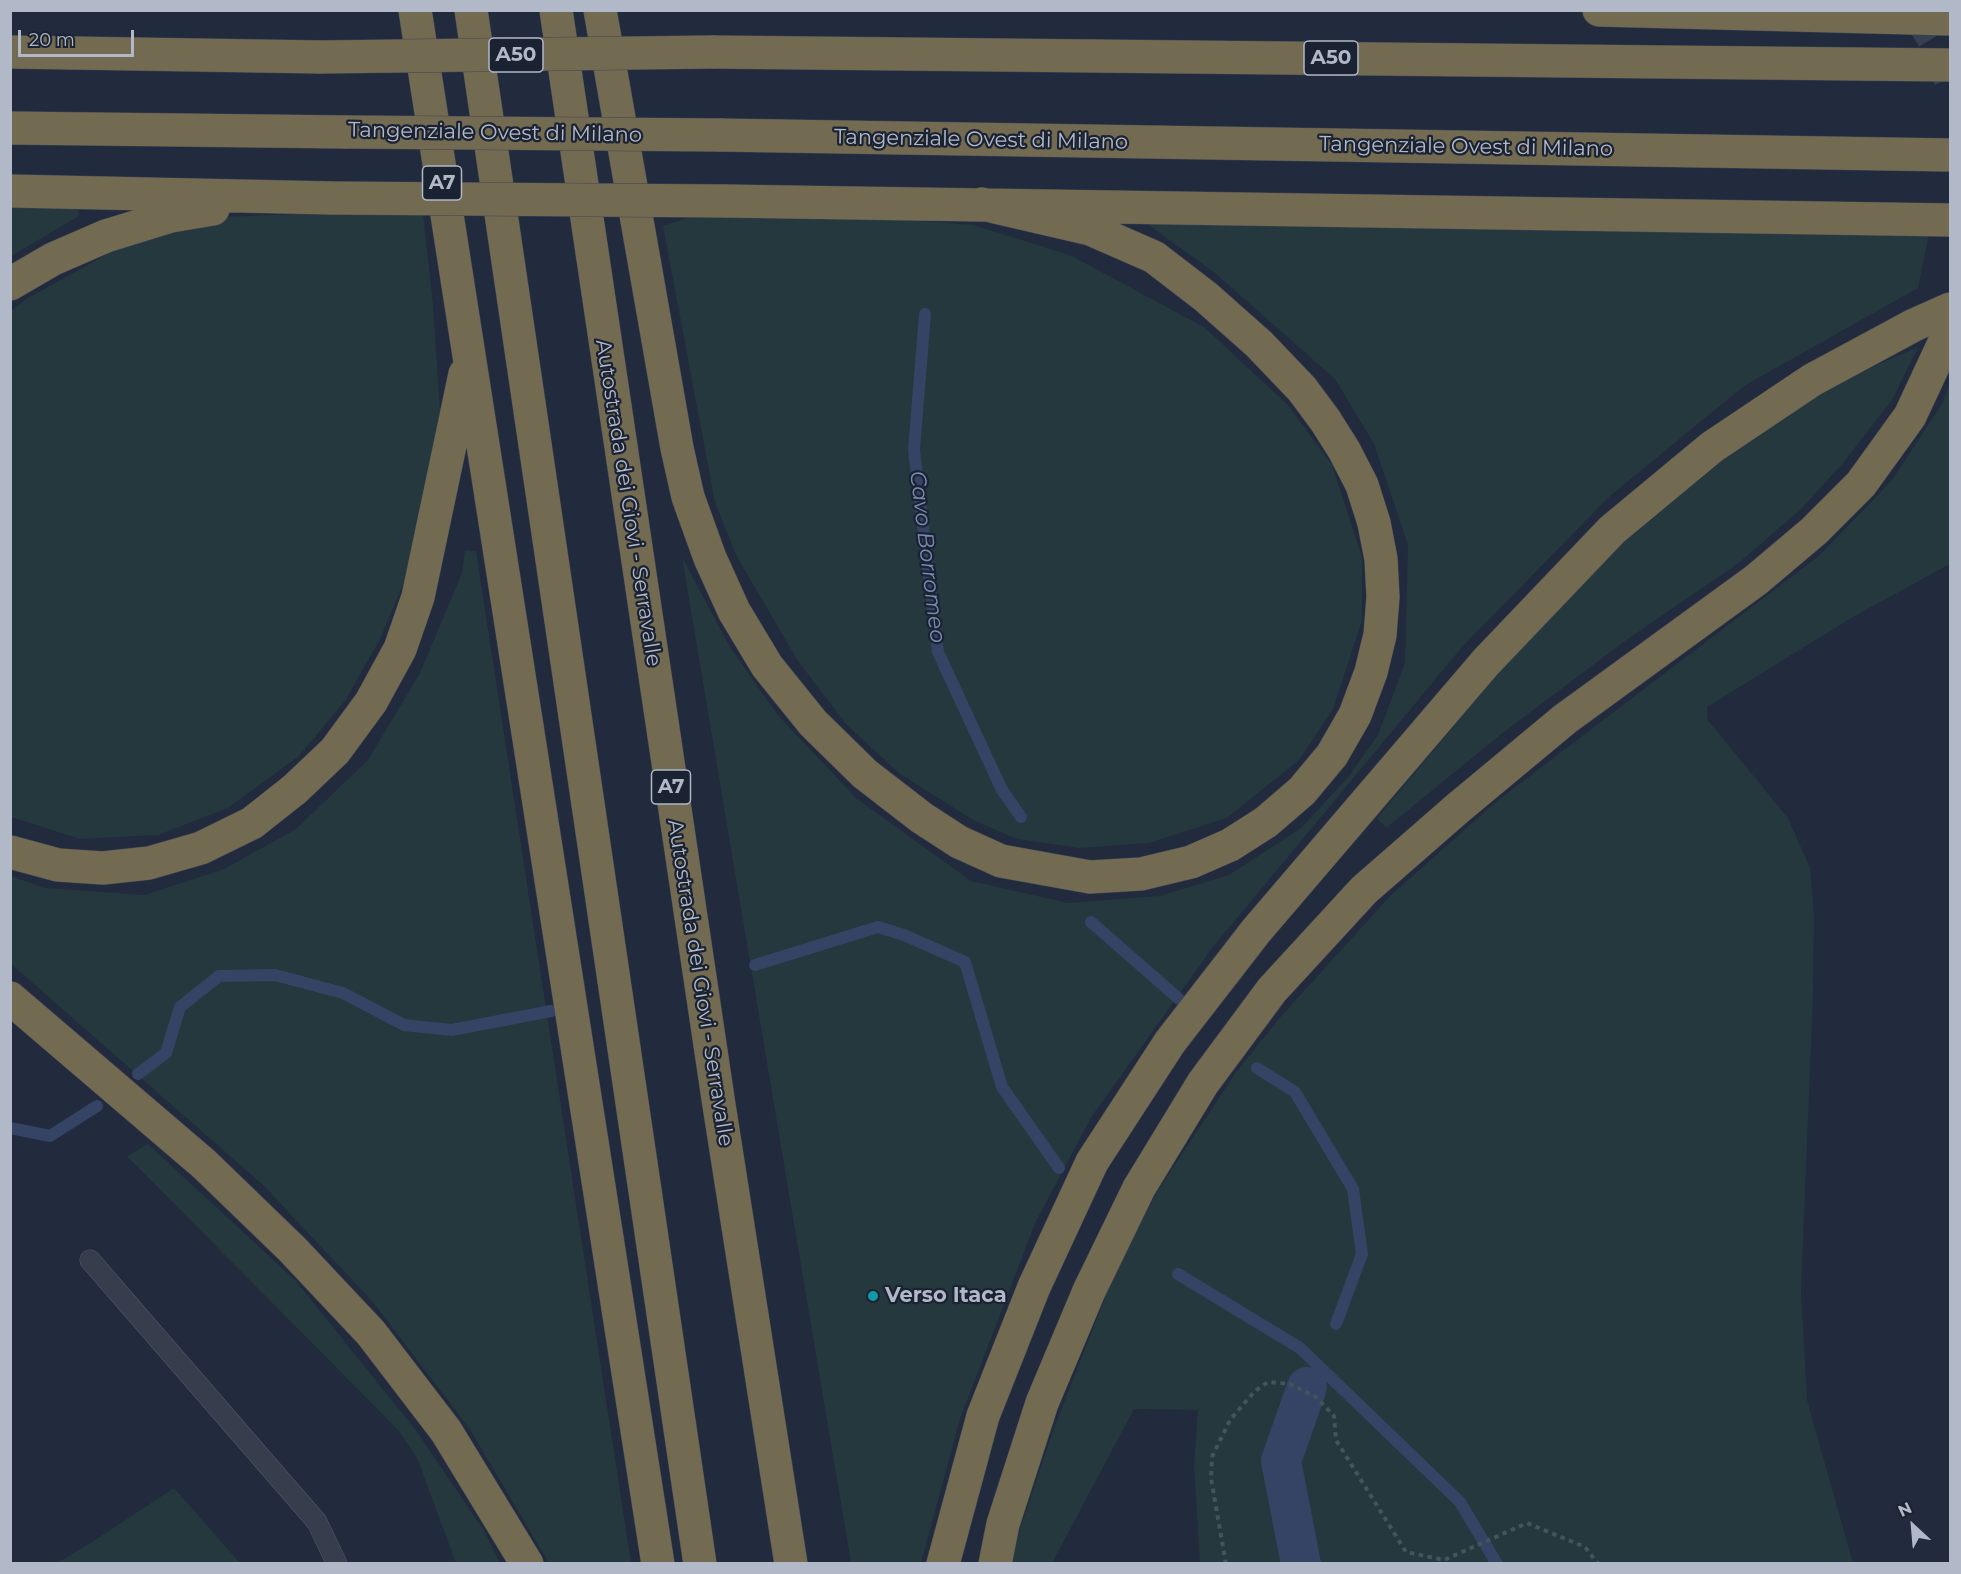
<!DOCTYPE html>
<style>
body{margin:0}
#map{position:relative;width:1961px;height:1574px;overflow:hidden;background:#222a3d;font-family:Montserrat,sans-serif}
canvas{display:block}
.frame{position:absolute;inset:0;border:12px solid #b1b8c8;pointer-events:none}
.north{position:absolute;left:1883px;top:1496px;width:60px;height:60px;-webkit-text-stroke:4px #1b2232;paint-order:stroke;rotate:334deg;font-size:16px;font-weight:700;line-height:24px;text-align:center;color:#b1b8c8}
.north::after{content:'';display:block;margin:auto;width:21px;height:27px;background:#b1b8c8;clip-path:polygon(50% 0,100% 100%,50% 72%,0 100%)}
.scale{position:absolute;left:18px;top:30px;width:116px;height:27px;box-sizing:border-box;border:3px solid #b1b8c8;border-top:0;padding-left:8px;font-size:18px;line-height:21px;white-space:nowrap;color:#b1b8c8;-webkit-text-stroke:4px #1b2232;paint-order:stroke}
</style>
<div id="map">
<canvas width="1961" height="1574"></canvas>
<div class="frame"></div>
<div class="north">N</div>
<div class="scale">20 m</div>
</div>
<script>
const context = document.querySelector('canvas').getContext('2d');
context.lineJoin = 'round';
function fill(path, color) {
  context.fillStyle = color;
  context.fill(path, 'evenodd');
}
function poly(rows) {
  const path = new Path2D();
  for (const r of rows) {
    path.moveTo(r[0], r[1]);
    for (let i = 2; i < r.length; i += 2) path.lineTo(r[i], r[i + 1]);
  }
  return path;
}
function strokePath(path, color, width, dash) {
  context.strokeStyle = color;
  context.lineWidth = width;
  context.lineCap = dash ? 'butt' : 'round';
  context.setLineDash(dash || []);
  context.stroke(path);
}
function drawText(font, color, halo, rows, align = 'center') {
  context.font = font + ' Montserrat,sans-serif';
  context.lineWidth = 4.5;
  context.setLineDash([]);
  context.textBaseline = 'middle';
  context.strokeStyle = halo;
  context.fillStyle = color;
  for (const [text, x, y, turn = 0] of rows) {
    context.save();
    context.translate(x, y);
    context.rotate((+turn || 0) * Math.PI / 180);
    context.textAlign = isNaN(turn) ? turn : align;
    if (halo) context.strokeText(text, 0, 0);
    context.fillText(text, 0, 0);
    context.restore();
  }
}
fill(poly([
 [11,197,77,198,79,216,11,256],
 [341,212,423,214,433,304,441,425,408,573,380,639,345,701,299,756,228,808,158,835,80,839,11,817,11,311,26,299,122,246,223,217],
 [1157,213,1930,229,1918,288,1744,386,1610,496,1463,646,1213,947,1092,1116,1036,1221,960,1419,921,1563,851,1563,682,557,730,647,777,714,856,798,971,881,1068,903,1159,896,1229,875,1301,828,1349,776,1378,735,1405,663,1408,545,1374,444,1335,379,1215,273,1150,226],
 [852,216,973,225,1070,255,1204,327,1288,405,1332,465,1362,557,1362,620,1333,709,1300,759,1227,818,1149,843,1079,848,1017,839,973,820,900,774,846,724,798,661,737,557,715,503,663,226,687,218],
 [1918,347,1892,400,1843,463,1801,509,1740,562,1625,641,1504,732,1386,828,1377,818,1522,645,1594,566,1759,424,1881,363],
 [1950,383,1950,564,1853,617,1707,707,1707,719,1788,818,1810,868,1814,916,1813,995,1801,1291,1807,1400,1853,1563,1200,1563,1194,1465,1198,1410,1134,1409,1052,1563,1012,1564,1016,1541,1053,1431,1115,1272,1157,1192,1236,1072,1283,1014,1391,895,1497,801,1820,555,1892,480,1942,404],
 [465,550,476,551,631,1563,549,1563,469,1428,372,1301,263,1185,11,964,11,876,45,888,145,895,224,869,296,829,368,760,420,673,462,573],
 [148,1144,296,1281,415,1429,483,1529,500,1563,456,1563,417,1458,398,1430,127,1156],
 [174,1488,240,1563,57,1563,92,1542]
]), '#24383e');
strokePath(poly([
 [925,314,914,450,938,652,1002,790,1021,817],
 [1091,922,1179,999],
 [755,965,878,927,904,935,965,962,1002,1087,1059,1168],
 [1257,1068,1295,1092,1353,1189,1362,1254,1336,1324],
 [138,1074,166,1053,180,1007,219,976,275,975,343,993,404,1025,452,1030,551,1011],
 [10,1128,50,1136,97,1106],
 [1178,1274,1300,1348,1460,1502,1497,1564]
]), '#354365', 12);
strokePath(poly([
 [1301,1564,1281,1461,1307,1387]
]), '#354365', 40);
strokePath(poly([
 [1916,10,1938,46,1950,79]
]), '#373f52', 33, [33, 16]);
const service = poly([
 [90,1260,317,1522,337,1564]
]);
const motorway = poly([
 [415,10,658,1564],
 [471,10,700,1564],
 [556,10,719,1105,791,1564],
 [600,10,677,448,688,497,710,558,734,611,767,666,813,723,865,774,922,818,959,842,1001,861,1090,877,1141,874,1191,862,1230,845,1266,822,1302,791,1332,755,1355,715,1371,672,1380,635,1383,597,1381,559,1374,523,1362,485,1344,450,1325,420,1302,389,1259,344,1206,297,1154,257,1090,229,982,204],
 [1599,10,1950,19],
 [10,52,321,57],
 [712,52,1950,65],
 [10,128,347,132],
 [719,135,1950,155],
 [10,191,332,198],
 [724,201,1950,220],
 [10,284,53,259,106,236,171,216,213,209],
 [10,852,58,865,103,868,149,863,201,848,252,823,295,789,335,751,371,702,400,649,418,597,465,374],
 [10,998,204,1164,292,1249,371,1333,446,1431,527,1564],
 [943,1564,983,1416,1034,1287,1092,1162,1170,1042,1256,931,1486,662,1612,530,1712,447,1812,380,1914,325,1950,309],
 [995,1564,1003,1524,1042,1403,1089,1291,1139,1188,1203,1083,1272,990,1364,890,1458,808,1565,719,1756,580,1814,531,1861,484,1910,416,1945,341]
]);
strokePath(service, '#515868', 21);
strokePath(motorway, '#3e4555', 34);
strokePath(poly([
 [1226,1564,1211,1478,1212,1457,1230,1420,1255,1391,1268,1382,1290,1384,1316,1397,1334,1416,1336,1440,1406,1552,1444,1560,1527,1523,1585,1547,1598,1564]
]), '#42555b', 4, [4.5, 4.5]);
strokePath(service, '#363d4d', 20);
strokePath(motorway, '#736a52', 33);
const motorwayBridge = poly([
 [321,57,712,52],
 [347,132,719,135],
 [332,198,724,201]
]);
strokePath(motorwayBridge, '#3e4555', 34, []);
strokePath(motorwayBridge, '#736a52', 33);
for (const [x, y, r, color] of [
 [873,1296,6,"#0f9aa8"]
]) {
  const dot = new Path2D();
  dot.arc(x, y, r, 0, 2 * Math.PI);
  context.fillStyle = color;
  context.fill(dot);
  strokePath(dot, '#1b2232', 2);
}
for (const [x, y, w] of [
 [516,55,54],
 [1331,58,54],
 [442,183,39],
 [671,787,39]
]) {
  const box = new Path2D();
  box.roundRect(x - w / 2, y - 17, w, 34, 4.5);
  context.fillStyle = '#1b2232';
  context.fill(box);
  strokePath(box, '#b1b8c8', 1.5);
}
drawText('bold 20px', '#b1b8c8', null, [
 ["A50",516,55],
 ["A50",1331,58],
 ["A7",442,183],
 ["A7",671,787]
]);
drawText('21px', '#b1b8c8', '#1b2232', [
 ["Tangenziale Ovest di Milano",495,133,1],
 ["Tangenziale Ovest di Milano",981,140,1],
 ["Tangenziale Ovest di Milano",1466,147,1],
 ["Autostrada dei Giovi - Serravalle",628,503,81],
 ["Autostrada dei Giovi - Serravalle",700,983,81]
]);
drawText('bold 21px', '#b1b8c8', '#1b2232', [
 ["Verso Itaca",885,1296]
], 'left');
drawText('italic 22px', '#788ab2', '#1b2232', [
 ["Cavo Borromeo",927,557,83]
]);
</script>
